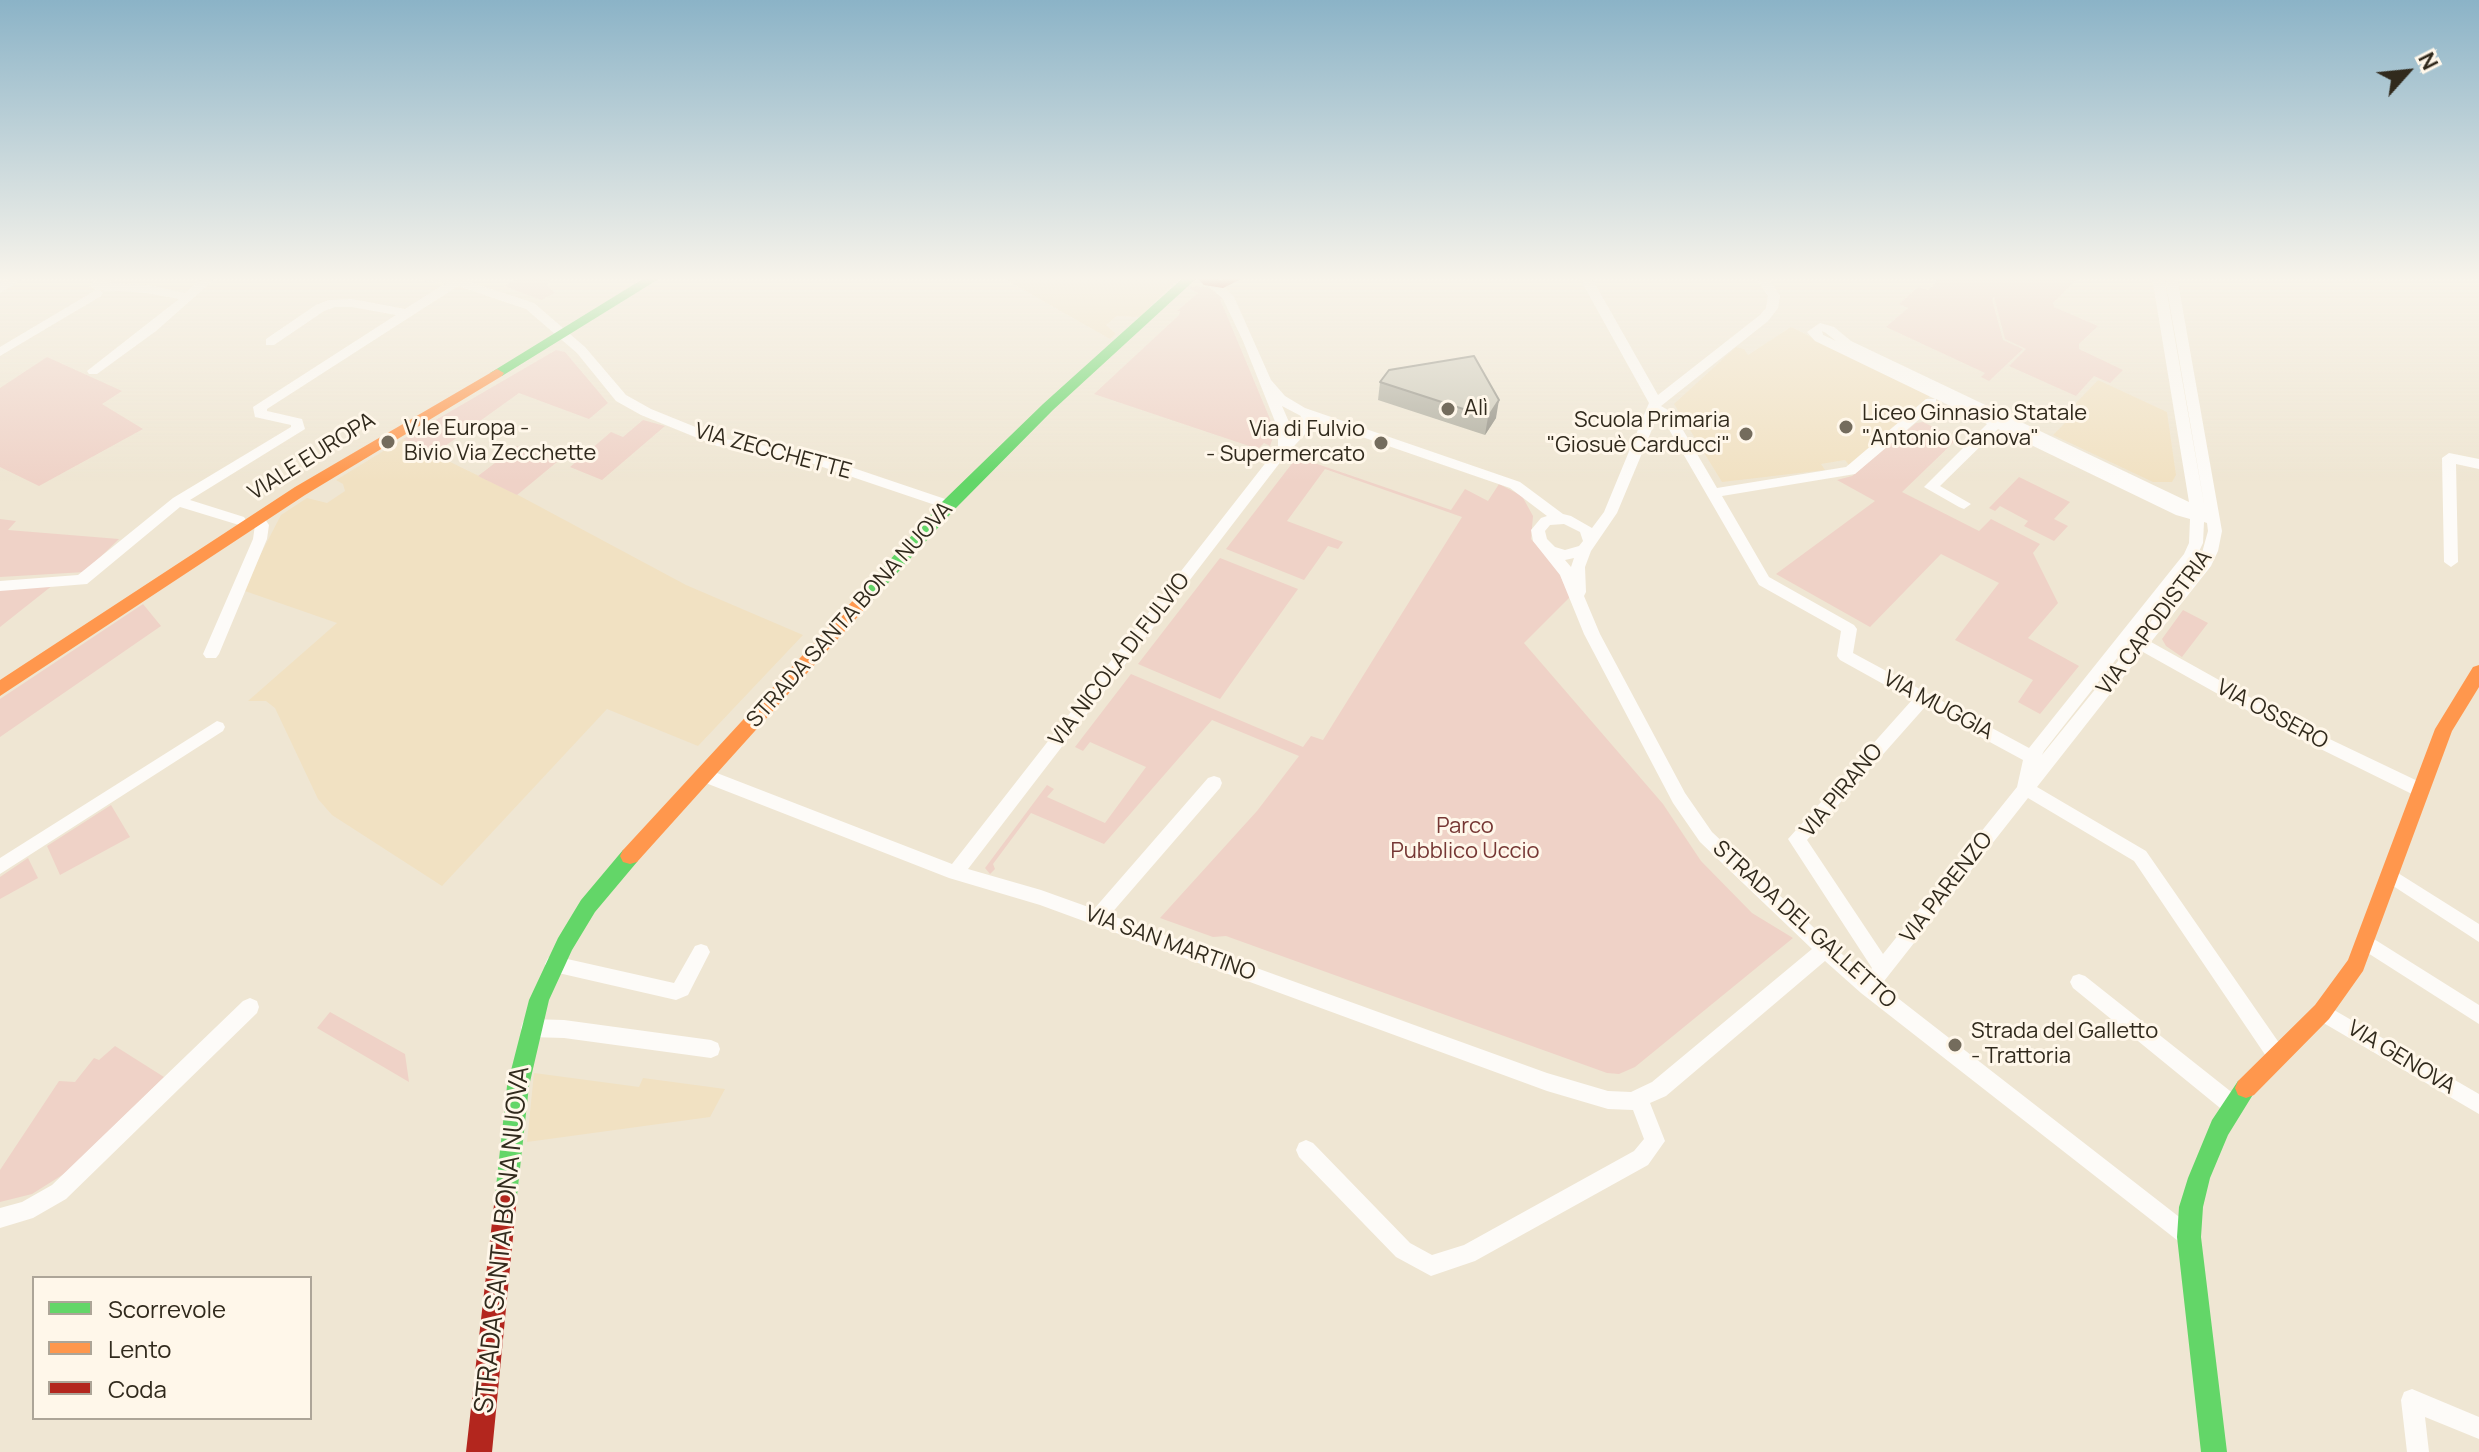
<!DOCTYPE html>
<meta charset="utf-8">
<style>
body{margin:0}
#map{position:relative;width:2479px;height:1452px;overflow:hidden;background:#efe6d3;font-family:Manrope,sans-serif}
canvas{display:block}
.legend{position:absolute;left:32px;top:1276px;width:280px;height:144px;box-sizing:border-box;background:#fff7ea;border:2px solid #ada598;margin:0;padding:10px 14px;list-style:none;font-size:24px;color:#312a1d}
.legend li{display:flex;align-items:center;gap:16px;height:40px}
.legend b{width:40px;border:2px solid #ada598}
.north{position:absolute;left:2367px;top:32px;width:80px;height:80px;-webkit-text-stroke:6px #fff7ea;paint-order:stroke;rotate:63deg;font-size:22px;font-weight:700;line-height:32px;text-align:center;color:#312a1d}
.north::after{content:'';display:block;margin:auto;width:28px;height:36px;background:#312a1d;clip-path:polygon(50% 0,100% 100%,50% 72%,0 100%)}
</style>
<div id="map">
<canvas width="2479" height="1452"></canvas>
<ul class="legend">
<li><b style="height:10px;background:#63d668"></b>Scorrevole</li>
<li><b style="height:10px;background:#ff974d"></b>Lento</li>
<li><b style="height:10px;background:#b3261e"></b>Coda</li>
</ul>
<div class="north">N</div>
</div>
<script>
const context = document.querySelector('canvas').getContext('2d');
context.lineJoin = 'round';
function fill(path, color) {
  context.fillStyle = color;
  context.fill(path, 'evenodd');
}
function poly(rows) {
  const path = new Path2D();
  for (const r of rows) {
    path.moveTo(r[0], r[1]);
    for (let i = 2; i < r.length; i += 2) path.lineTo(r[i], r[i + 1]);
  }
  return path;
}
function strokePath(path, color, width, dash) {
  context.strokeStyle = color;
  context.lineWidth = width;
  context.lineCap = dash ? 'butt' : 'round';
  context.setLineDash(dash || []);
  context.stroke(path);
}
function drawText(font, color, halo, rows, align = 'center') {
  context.font = font + ' Manrope,sans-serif';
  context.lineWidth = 6;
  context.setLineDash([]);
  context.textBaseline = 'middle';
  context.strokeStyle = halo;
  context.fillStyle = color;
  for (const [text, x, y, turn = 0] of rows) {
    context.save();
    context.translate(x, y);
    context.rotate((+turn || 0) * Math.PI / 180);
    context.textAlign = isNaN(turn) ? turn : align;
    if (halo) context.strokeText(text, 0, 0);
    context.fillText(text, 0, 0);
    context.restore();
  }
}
fill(poly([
 [1001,277,1180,277,1140,317,1117,316,1106,325,1116,334,1110,339],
 [1791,327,1931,395,1851,468,1845,460,1821,464,1825,470,1722,482,1674,404,1736,347,1744,349,1748,355],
 [2098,380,2167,412,2176,475,2172,482,2153,482,2053,435,2081,407,2075,404],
 [403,439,518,495,686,585,803,635,698,746,607,709,442,886,332,815,318,799,275,708,266,701,248,701,337,623,242,590,281,515,307,498,327,503,345,491,343,484,336,480],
 [534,1073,639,1087,643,1078,725,1089,710,1117,527,1142]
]), '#f1e1c2');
fill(poly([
 [522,277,553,277,547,285,555,293,541,300,504,286],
 [1930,277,2079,277,2053,303,2054,307,2098,326,2079,344,2079,349,2123,370,2110,383,2094,376,2076,396,2009,366,2026,349,2005,339,1994,297,1992,299,2003,340,2023,349,1989,381,1981,377,1985,373,1886,327,1908,308,1899,304,1918,287,1928,290,1938,281],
 [1196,286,1208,287,1223,298,1220,299,1270,419,1274,435,1270,446,1264,443,1258,449,1094,394,1179,315,1180,311,1177,311,1198,293,1188,288],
 [556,350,565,352,608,403,589,419,519,393,434,454,403,439],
 [47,357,122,391,102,404,143,429,39,486,0,467,0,388],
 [643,420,665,426,602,480,570,467,611,432,623,437],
 [1923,422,1957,439,1902,492,1979,531,1991,519,2040,544,2033,553,2058,603,2028,638,2079,666,2040,714,2018,702,2033,680,1955,640,1999,583,1941,554,1870,627,1776,574,1875,501,1837,480,1852,476,1916,423],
 [517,446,557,462,517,495,478,476],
 [1297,457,1451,510,1465,489,1488,501,1499,484,1522,496,1533,516,1531,539,1557,568,1570,597,1524,643,1663,804,1701,861,1752,913,1793,938,1635,1067,1619,1074,1607,1073,1226,936,1213,937,1160,918,1257,811,1299,756,1212,720,1104,844,1031,813,993,864,995,869,990,874,985,868,1047,785,1054,789,1047,797,1105,823,1146,767,1090,742,1083,751,1075,747,1131,674,1303,747,1311,736,1323,740,1462,517,1325,469,1287,521,1343,542,1338,549,1328,546,1304,580,1226,549],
 [2019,477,2070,502,2054,519,2068,526,2054,541,2024,526,2028,521,2000,506,1995,511,1989,508],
 [0,519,16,521,8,530,119,539,85,572,0,577],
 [1220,558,1298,589,1220,699,1138,664],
 [53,585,0,627,0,589],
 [143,604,161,626,0,737,0,699],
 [2183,610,2208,623,2182,657,2166,646,2162,639],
 [111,805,130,837,60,875,47,846],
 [28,858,38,878,0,899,0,877],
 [330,1012,405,1054,409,1082,317,1028],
 [115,1046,164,1077,67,1172,32,1194,0,1202,0,1170,59,1081,75,1082,94,1058,99,1060]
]), '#efd2c7');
fill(poly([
 [11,277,26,277,0,293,0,284,11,277],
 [101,277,116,277,108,283,147,285,185,293,204,277,217,277,156,331,97,374,89,374,87,371,179,299,147,293,99,290,103,293,101,296,0,356,0,347,96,290,89,286,101,277],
 [417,277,461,277,469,282,534,303,585,347,626,395,651,409,725,439,809,453,954,502,956,505,949,510,944,508,802,460,717,446,641,415,616,401,577,353,526,309,458,286,267,409,267,411,302,419,305,429,190,500,244,517,246,520,244,523,239,525,180,507,87,584,0,591,0,581,78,575,173,498,291,427,291,425,255,417,253,407,396,315,352,307,335,307,324,311,274,345,266,345,266,339,316,305,329,300,352,299,405,309,446,283,423,281,417,277],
 [1579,277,1591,277,1658,395,1760,315,1766,308,1768,296,1756,277,1768,277,1780,296,1778,308,1768,321,1661,406,1673,413,1717,488,1846,467,1926,399,1935,399,1815,341,1807,332,1820,323,1834,327,1851,341,2189,502,2152,277,2164,277,2205,509,2165,277,2177,277,2222,531,2218,551,2211,566,2151,642,2296,723,2426,785,2428,790,2426,795,2414,795,2284,731,2143,652,2037,787,2146,851,2284,1050,2287,1056,2284,1062,2277,1065,2270,1062,2134,861,2028,798,1881,985,2196,1230,2199,1237,2196,1244,2189,1247,2182,1244,1861,993,1825,961,1666,1096,1650,1103,1665,1141,1648,1165,1475,1261,1431,1276,1396,1257,1299,1157,1296,1150,1299,1143,1306,1140,1313,1143,1410,1243,1432,1255,1464,1245,1634,1151,1644,1139,1633,1110,1608,1109,1547,1091,1040,905,949,878,698,780,696,775,698,770,704,768,952,864,1278,447,1278,429,1243,341,1223,299,1209,286,1209,280,1217,280,1234,297,1271,380,1285,396,1305,408,1520,482,1563,514,1571,516,1592,528,1604,512,1649,403,1579,277],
 [1822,331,1826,333,1836,341,1823,335,1822,331],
 [1936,399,1987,424,1924,487,1959,507,1964,509,1971,504,1940,486,1998,429,2176,515,2190,519,2189,543,2184,554,2029,748,1853,653,1857,629,1854,625,1769,577,1722,496,1855,474,1936,405,1936,399],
 [1282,406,1301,416,1292,432,1292,429,1282,406],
 [1658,415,1663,419,1759,585,1841,631,1837,656,1840,660,1912,700,1788,839,1872,968,1867,974,1843,955,1712,832,1685,793,1600,634,1584,596,1586,592,1585,567,1591,551,1617,513,1658,415],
 [1313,420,1510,488,1547,516,1541,518,1531,530,1533,541,1560,575,1584,634,1673,803,1700,842,1812,949,1652,1082,1631,1092,1608,1091,1547,1073,1110,915,1220,788,1222,783,1220,778,1214,776,1208,778,1094,909,1041,890,968,869,1285,456,1306,433,1313,420],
 [2204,522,2207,523,2208,531,2200,560,2139,636,2136,635,2195,560,2203,543,2204,522],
 [1564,524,1580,532,1583,541,1579,546,1565,550,1555,547,1547,539,1545,531,1550,525,1564,524],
 [1574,558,1571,567,1565,560,1574,558],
 [2129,643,2131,645,2042,755,2044,751,2129,643],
 [1925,707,2023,760,2017,787,1883,954,1807,840,1925,707],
 [2449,453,2479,459,2479,469,2456,464,2458,562,2451,567,2444,562,2442,458,2449,453],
 [258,514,263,516,269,525,267,539,219,654,216,658,206,658,203,654,253,539,255,525,251,519,258,514],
 [217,721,223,723,225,727,223,731,0,874,0,858,217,721],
 [2390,868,2479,924,2479,942,2384,880,2381,875,2384,870,2390,868],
 [2366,934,2479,1005,2479,1024,2360,948,2357,942,2360,936,2366,934],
 [701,944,707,946,710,952,688,995,676,1000,554,972,548,970,545,964,548,958,554,956,674,983,695,946,701,944],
 [2079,974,2085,976,2239,1098,2242,1105,2239,1112,2232,1114,2225,1112,2073,988,2070,982,2073,976,2079,974],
 [250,998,257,1001,259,1007,257,1013,66,1199,33,1218,0,1228,0,1208,22,1202,52,1185,243,1001,250,998],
 [2322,1003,2479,1094,2479,1114,2315,1018,2313,1012,2315,1006,2322,1003],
 [530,1019,564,1020,711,1040,718,1043,720,1049,718,1055,711,1058,564,1038,530,1037,523,1034,521,1028,523,1022,530,1019],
 [2412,1389,2479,1417,2479,1439,2425,1417,2429,1452,2407,1452,2401,1400,2404,1392,2412,1389]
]), '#fdfbf8');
fill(poly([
 [646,277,662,277,502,376,492,376,490,373,646,277],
 [1184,277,1198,277,1053,410,955,509,871,602,859,602,857,598,859,594,943,501,1043,404,1184,277],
 [630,848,637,850,640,856,637,862,595,912,572,950,549,1000,529,1086,517,1196,514,1204,506,1207,498,1204,495,1196,507,1086,529,1000,558,938,581,900,623,850,630,848],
 [2246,1078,2254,1081,2257,1088,2228,1135,2210,1178,2203,1207,2201,1237,2227,1452,2201,1452,2177,1237,2179,1207,2188,1178,2212,1120,2238,1081,2246,1078]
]), '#63d668');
fill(poly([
 [497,369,504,373,502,376,305,495,0,696,0,680,295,487,497,369],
 [865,592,873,598,871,602,637,862,630,864,623,862,620,856,623,850,859,594,865,592],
 [2479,665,2479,687,2452,731,2363,971,2329,1019,2254,1095,2246,1098,2238,1095,2235,1088,2238,1081,2315,1005,2348,960,2435,729,2473,667,2479,665]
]), '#ff974d');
fill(poly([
 [1196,277,1221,280,1245,277,1223,288,1204,285,1196,277],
 [506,1185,514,1188,517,1196,492,1452,466,1452,495,1196,498,1188,506,1185]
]), '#b3261e');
fill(poly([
 [1380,382,1496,418,1485,435,1378,400]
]), '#afad9f');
fill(poly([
 [1499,400,1496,418,1485,435,1488,417]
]), '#8f8d82');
const building = poly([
 [1474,356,1499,400,1488,417,1380,382,1389,370,1474,356]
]);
fill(building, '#ccc9b9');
strokePath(building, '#8f8d82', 2);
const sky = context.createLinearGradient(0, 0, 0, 481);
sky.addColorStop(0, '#8bb3c7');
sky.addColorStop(0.58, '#f8f4eb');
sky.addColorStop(1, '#f8f4eb00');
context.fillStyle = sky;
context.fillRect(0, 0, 2479, 481);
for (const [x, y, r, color] of [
 [1448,409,8,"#746c5d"],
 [1846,427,8,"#746c5d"],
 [1746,434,8,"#746c5d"],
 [388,442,8,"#746c5d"],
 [1381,443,8,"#746c5d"],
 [1955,1045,8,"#746c5d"]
]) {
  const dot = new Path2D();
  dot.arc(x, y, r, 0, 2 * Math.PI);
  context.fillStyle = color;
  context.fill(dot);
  strokePath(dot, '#fff7ea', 3);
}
drawText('22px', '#312a1d', '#fff7ea', [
 ["Alì",1464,409],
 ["Liceo Ginnasio Statale",1862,414],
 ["\"Antonio Canova\"",1862,439],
 ["Scuola Primaria",1730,421,"right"],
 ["\"Giosuè Carducci\"",1730,446,"right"],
 ["V.le Europa -",404,429],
 ["Bivio Via Zecchette",404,454],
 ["Via di Fulvio",1365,430,"right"],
 ["- Supermercato",1365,455,"right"],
 ["Strada del Galletto",1971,1032],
 ["- Trattoria",1971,1057]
], 'left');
drawText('22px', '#312a1d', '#fff7ea', [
 ["VIA ZECCHETTE",773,452,15],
 ["VIALE EUROPA",312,457,-32],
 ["STRADA SANTA BONA NUOVA",850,615,-48],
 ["VIA CAPODISTRIA",2155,623,-53],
 ["VIA NICOLA DI FULVIO",1120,660,-52],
 ["VIA MUGGIA",1938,706,28],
 ["VIA OSSERO",2272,715,28],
 ["VIA PIRANO",1842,791,-50],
 ["VIA PARENZO",1947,888,-52],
 ["STRADA DEL GALLETTO",1804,925,42],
 ["VIA SAN MARTINO",1170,944,20],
 ["VIA GENOVA",2401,1058,31]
]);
drawText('22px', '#763734', '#fff7ea', [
 ["Parco",1465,827],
 ["Pubblico Uccio",1465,852]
]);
drawText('26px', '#312a1d', '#fff7ea', [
 ["STRADA SANTA BONA NUOVA",503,1240,-84]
]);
</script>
